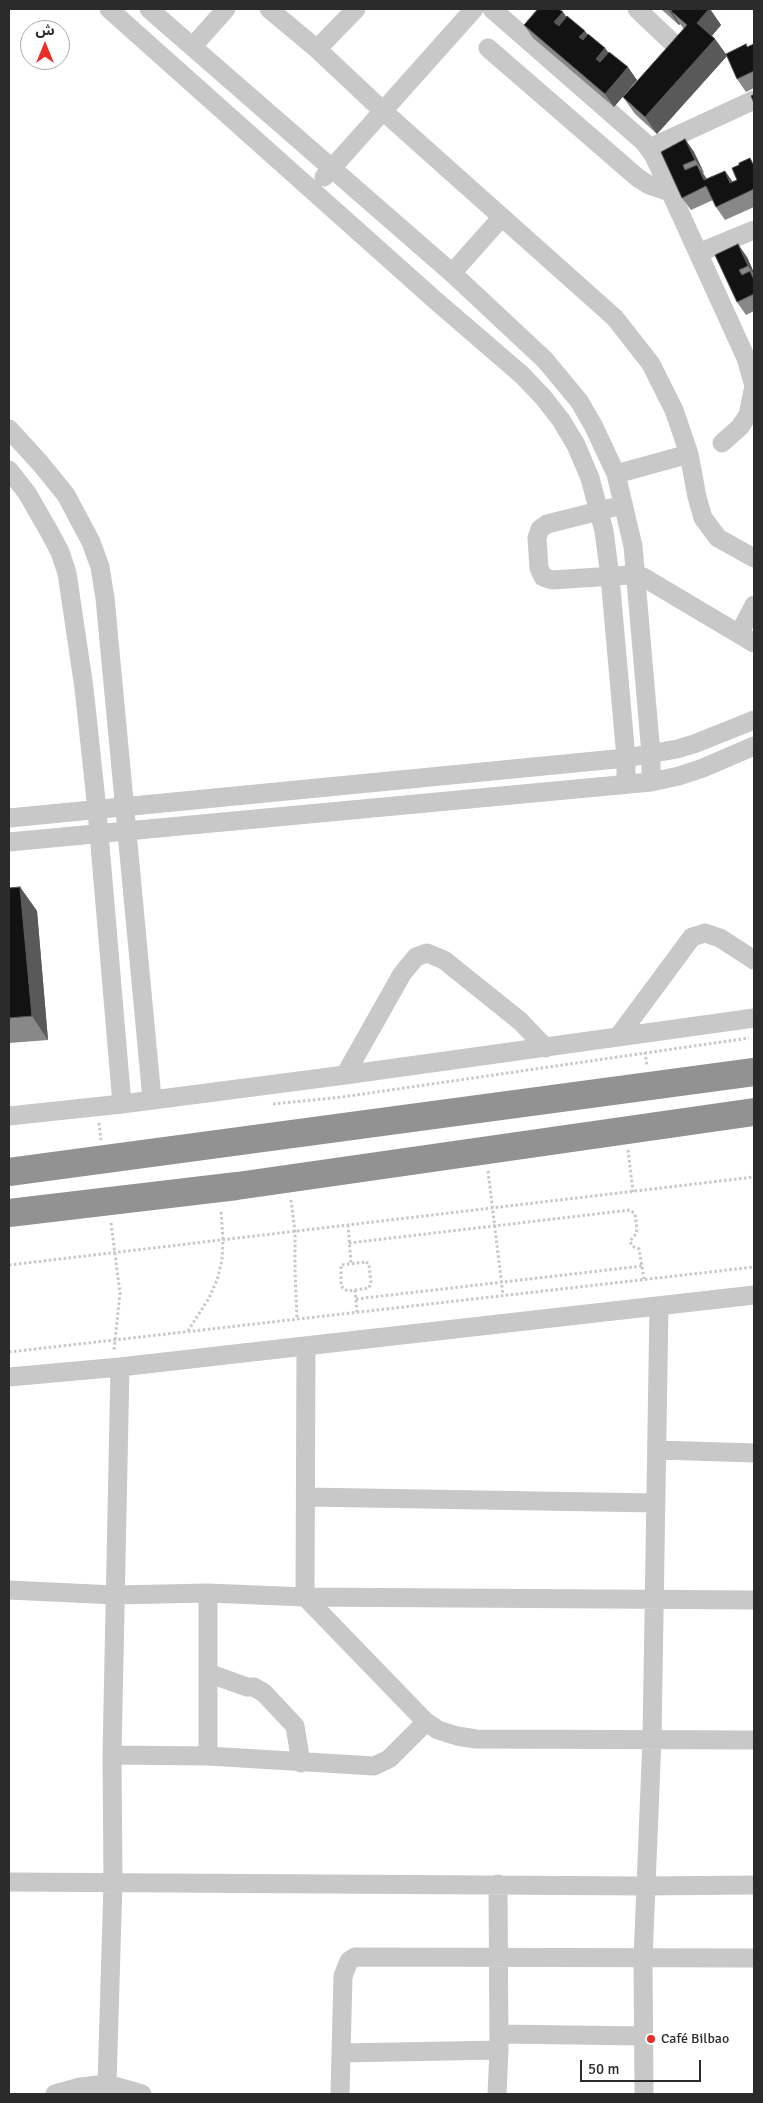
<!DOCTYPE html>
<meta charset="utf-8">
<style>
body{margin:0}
#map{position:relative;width:763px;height:2103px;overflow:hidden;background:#fff;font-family:Signika,"Noto Sans Arabic",sans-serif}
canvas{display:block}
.frame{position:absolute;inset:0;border:10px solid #2b2b2b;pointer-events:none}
.north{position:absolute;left:20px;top:20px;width:50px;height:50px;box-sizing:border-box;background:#fff;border:1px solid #aaa;border-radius:50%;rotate:0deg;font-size:14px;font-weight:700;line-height:20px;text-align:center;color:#2b2b2b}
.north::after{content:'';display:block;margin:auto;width:18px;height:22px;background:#eb2e25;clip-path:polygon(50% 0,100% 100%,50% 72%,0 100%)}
.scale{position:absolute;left:580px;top:2060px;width:121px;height:22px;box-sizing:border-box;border:2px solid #2b2b2b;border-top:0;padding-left:6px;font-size:15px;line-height:18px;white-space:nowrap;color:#2b2b2b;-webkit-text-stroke:4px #fff;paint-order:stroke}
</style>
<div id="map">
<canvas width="763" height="2103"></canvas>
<div class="frame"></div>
<div class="north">ش</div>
<div class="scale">50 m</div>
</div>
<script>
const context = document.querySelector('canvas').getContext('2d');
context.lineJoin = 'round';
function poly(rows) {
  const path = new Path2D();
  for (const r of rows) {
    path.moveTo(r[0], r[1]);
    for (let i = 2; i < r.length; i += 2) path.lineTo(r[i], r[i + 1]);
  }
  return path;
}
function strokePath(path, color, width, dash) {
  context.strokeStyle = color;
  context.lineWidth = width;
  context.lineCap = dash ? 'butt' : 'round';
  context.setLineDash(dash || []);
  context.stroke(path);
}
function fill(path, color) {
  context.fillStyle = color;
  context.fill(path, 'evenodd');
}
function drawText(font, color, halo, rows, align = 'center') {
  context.font = font + ' Signika,sans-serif';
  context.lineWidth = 5;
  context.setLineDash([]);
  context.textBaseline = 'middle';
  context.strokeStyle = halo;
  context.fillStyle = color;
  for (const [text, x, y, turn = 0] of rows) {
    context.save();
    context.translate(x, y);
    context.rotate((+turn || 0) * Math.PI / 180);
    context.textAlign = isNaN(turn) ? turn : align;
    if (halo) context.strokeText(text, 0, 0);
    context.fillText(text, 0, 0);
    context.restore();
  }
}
strokePath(poly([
 [645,1052,647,1066],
 [273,1104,342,1097,749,1038],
 [99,1123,101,1140],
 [628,1150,633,1192],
 [488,1171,503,1295],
 [291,1200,295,1232,295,1270,297,1319],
 [111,1223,120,1293,114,1350],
 [348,1225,351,1263],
 [349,1243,630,1210,635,1214,637,1229,636,1234,630,1241,632,1246,639,1249,644,1279],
 [366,1262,369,1264,371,1283,369,1288,348,1291,344,1289,341,1286,341,1265,366,1262],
 [9,1265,754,1177],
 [355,1290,357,1312],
 [356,1299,642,1266],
 [188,1331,209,1298,217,1280,222,1260,223,1240,221,1210],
 [9,1352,754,1267]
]), '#c8c8c8', 3, [2.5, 2.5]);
strokePath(poly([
 [109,9,435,300,522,375,543,397,561,420,576,445,590,478,604,531,610,577,626,758,626,784],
 [149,9,452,273,545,360,579,401,593,425,616,474,633,546,651,754,651,782],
 [269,9,317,49,383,111,615,318,651,364,674,410,689,454,697,497,703,518,718,538,754,558],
 [492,9,644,142,654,156,746,358,754,386,748,415,740,427,722,443],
 [637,9,677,47,678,57,675,65],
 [193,46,226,9],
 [488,48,638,178,649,185,670,192],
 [317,49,356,9],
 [650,148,754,100],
 [324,177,474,9],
 [698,253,754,230],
 [452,273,502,217],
 [9,429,40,463,66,495,91,542,100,567,105,598,152,1099],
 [9,470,27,493,50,533,60,552,67,573,84,688,97,810,122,1104],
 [616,474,689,454],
 [611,508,547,524,540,529,537,538,539,568,543,577,552,580,629,575,643,577,754,643],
 [739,634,754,605],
 [9,818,626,758,677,749,694,744,754,720],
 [9,842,651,782,679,776,703,768,754,746],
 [618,1037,692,937,705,933,720,938,754,960],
 [345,1075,402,974,416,957,427,953,444,960,520,1021,546,1048],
 [9,1116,122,1104,345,1075,754,1018],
 [306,1346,305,1597,426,1722,438,1730,457,1736,476,1739,754,1740],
 [9,1377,120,1367,754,1295],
 [658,1450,754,1453],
 [306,1497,656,1503],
 [9,1590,115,1595,208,1593,305,1597,754,1600],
 [208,1593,208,1756],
 [208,1673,247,1687,254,1687,264,1693,295,1726,301,1763],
 [112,1755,208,1756,374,1766,389,1759,426,1722],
 [9,1882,645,1886,754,1885],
 [499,2034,644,2036],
 [341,2053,499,2050],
 [107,2084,113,1883,112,1755,120,1367],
 [55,2094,80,2087,107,2084,142,2094],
 [340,2094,343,1976,349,1961,355,1957,754,1958],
 [497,2094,499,2050,498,1884],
 [644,2094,643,1959,652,1739,659,1306]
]), '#c8c8c8', 19);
strokePath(poly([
 [9,1172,754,1072],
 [9,1213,237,1186,754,1112]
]), '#929292', 28);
fill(poly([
 [537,9,559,9,566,17,605,48,608,52,637,80,614,107,533,38,524,25],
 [661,9,710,9,721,25,712,36,715,39,726,54,746,44,748,47,754,44,754,88,746,92,737,79,727,56,657,134,635,114,623,97,684,29,680,24,679,25],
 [685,139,694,152,704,173,703,173,707,179,725,171,733,182,737,180,754,164,754,207,725,220,716,207,713,200,691,210,682,198,661,152],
 [715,255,747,257,754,273,754,311,746,315,737,302],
 [20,887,37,911,48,1040,9,1043,9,888]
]), '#888');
fill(poly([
 [668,9,679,9,671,11,680,24,679,25],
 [709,9,710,9,721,25,709,39,697,23],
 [563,12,572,25,563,35,554,22],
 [585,31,594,44,589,50,579,37],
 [715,39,727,56,657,134,645,117],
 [605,48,614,61,605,72,596,59],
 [628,67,637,80,614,107,605,94],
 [685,139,694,152,704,173,695,160],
 [697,165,706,178,713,193,704,180],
 [725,171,734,184,730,183],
 [738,244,747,257,754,273,754,275,748,266],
 [20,887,37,911,48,1040,32,1016]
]), '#595959');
const building = poly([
 [538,9,559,9,563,12,554,22,559,26,567,16,585,31,579,37,583,40,588,34,605,48,596,59,600,62,609,52,628,67,605,94,524,25,538,9],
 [673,9,709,9,697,23,715,39,645,117,623,97,687,25,671,11,673,9],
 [746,44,747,47,754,44,754,71,737,79,726,54,746,44],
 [754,94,754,103,751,96,754,94],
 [685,139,695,160,683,165,685,170,697,165,704,180,725,171,730,183,737,180,732,168,739,165,739,163,750,158,753,164,754,164,754,189,716,207,706,186,682,198,661,152,685,139],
 [738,244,748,266,739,270,742,275,750,271,754,280,754,292,753,292,754,294,737,302,715,255,738,244],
 [20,887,32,1016,9,1018,9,888,20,887]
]);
fill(building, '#121212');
strokePath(building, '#595959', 1);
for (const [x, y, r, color] of [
 [651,2039,5,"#eb2e25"]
]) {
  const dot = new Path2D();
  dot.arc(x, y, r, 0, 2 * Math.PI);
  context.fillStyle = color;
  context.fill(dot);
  strokePath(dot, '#fff', 2);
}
drawText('14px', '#2b2b2b', '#fff', [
 ["Café Bilbao",661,2039]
], 'left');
</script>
